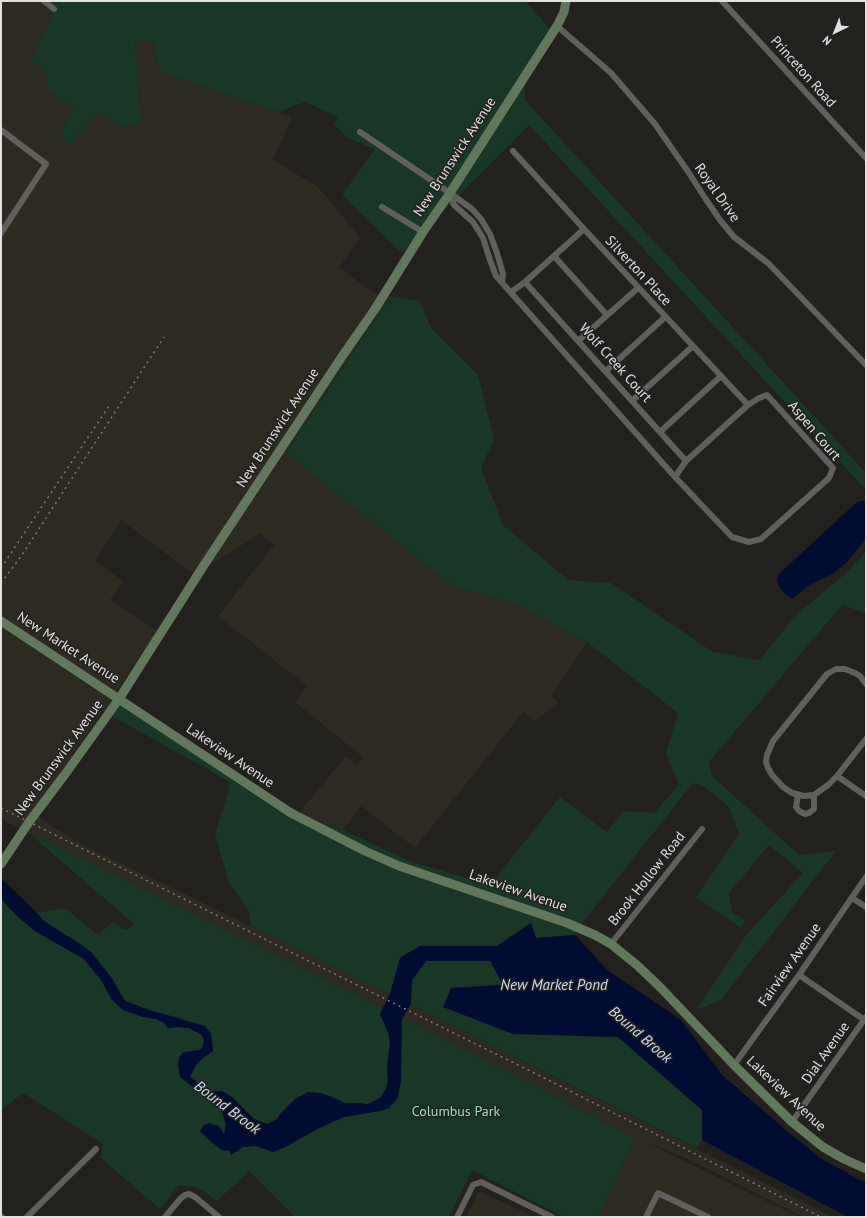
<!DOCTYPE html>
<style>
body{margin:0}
#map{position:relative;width:867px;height:1218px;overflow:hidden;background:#22211e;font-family:"PT Sans",sans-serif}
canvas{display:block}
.frame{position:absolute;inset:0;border:2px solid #e1e0de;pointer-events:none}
.north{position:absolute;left:815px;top:12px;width:40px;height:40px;-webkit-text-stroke:3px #22211e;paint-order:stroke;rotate:223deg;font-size:11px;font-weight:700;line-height:16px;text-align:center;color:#e1e0de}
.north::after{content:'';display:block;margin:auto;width:14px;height:18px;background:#e1e0de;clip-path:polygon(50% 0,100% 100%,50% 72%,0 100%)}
</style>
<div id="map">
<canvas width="867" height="1218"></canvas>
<div class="frame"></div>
<div class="north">N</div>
</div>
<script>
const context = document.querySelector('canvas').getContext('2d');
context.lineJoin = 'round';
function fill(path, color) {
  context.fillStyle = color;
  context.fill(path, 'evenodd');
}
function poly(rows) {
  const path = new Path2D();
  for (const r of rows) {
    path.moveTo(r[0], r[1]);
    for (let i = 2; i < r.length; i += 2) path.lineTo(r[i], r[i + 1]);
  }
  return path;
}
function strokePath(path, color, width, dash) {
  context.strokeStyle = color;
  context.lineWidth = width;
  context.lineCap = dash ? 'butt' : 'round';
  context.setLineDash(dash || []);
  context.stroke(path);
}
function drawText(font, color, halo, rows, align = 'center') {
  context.font = font + ' "PT Sans",sans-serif';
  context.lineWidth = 3;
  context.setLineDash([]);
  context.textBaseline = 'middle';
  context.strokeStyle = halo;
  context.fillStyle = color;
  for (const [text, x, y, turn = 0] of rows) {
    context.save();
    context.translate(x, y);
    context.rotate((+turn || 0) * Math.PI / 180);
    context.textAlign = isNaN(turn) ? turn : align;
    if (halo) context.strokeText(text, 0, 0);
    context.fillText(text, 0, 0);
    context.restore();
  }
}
fill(poly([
 [1,1,41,1,53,15,31,60,46,70,47,90,74,108,61,132,61,139,70,146,98,111,122,127,141,124,135,41,153,41,159,71,292,117,273,160,318,187,360,237,339,268,375,293,391,296,286,453,453,586,516,604,587,642,551,696,559,703,535,721,523,712,415,848,361,806,343,830,298,814,346,756,357,765,363,757,295,702,307,686,218,616,275,544,269,541,261,533,195,575,121,520,95,561,123,581,110,600,158,631,76,750,38,816,53,827,82,844,390,994,382,1008,1,819],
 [411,1004,734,1168,833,1217,803,1217,681,1156,643,1141,799,1217,598,1217,635,1138,402,1018],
 [479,1191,535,1217,466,1217]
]), '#2d2a22');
fill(poly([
 [41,1,525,1,554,33,527,71,524,99,866,473,866,490,529,125,402,253,342,195,375,149,348,138,334,124,338,117,305,102,278,112,159,71,153,41,135,41,141,124,122,127,98,112,70,146,61,139,61,132,74,108,47,90,46,70,31,60,53,15],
 [391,296,420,301,431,328,478,375,494,439,481,468,503,525,568,580,611,583,713,652,760,660,794,617,845,574,866,552,866,613,842,605,709,762,712,776,799,855,836,851,721,1000,696,1010,747,934,803,873,769,845,729,893,732,912,745,920,741,928,696,897,739,834,729,807,702,785,693,783,582,923,575,935,536,938,531,923,497,946,420,946,400,958,390,994,251,926,249,911,229,883,215,834,228,793,230,782,103,711,116,693,298,814,343,830,412,862,488,884,491,884,560,797,607,832,624,811,654,813,679,785,666,753,678,713,587,642,516,604,453,586,286,453],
 [29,833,382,1008,380,1014,388,1032,390,1042,387,1067,388,1081,386,1089,380,1098,368,1105,358,1103,345,1103,329,1096,320,1093,308,1092,280,1114,277,1119,267,1124,254,1119,232,1097,222,1091,210,1092,200,1085,190,1077,196,1065,204,1057,213,1051,211,1034,183,1019,149,1010,125,1001,111,977,91,952,43,920,37,913,65,908,98,935,113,922,125,930,135,925],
 [1,899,17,916,35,931,84,959,101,980,112,1000,122,1008,143,1017,156,1019,164,1023,168,1028,178,1027,189,1028,202,1035,204,1041,203,1046,200,1050,190,1051,179,1071,180,1077,212,1102,215,1102,221,1108,226,1125,224,1134,231,1154,243,1147,256,1146,273,1152,287,1146,319,1128,344,1117,380,1111,389,1108,398,1097,401,1080,402,1018,635,1138,598,1217,564,1217,472,1170,449,1217,295,1217,249,1171,217,1201,197,1187,179,1185,160,1209,102,1159,102,1143,23,1093,1,1110],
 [426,961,491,961,503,985,451,988,513,1034,618,1037,702,1110,702,1140,696,1148,411,1004,412,980]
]), '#183727');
fill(poly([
 [862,501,866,501,866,539,845,564,832,574,809,585,796,596,792,598,785,594,779,586,777,581,778,576,780,573,844,514,857,502],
 [1,878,37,913,43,920,57,930,79,943,91,952,111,977,125,1001,149,1010,205,1026,211,1034,213,1051,204,1057,196,1065,190,1077,210,1092,222,1091,232,1097,254,1119,267,1124,277,1119,280,1114,295,1099,308,1092,320,1093,329,1096,345,1103,358,1103,368,1104,380,1098,386,1089,388,1081,387,1067,390,1042,388,1032,380,1014,390,994,400,958,420,946,497,946,531,923,536,938,575,935,607,970,681,1020,722,1075,787,1131,820,1158,858,1179,866,1182,866,1217,848,1217,702,1140,702,1110,618,1037,513,1034,443,1007,451,988,503,985,490,961,426,961,412,980,411,1004,402,1019,401,1080,398,1097,389,1108,380,1111,344,1117,319,1128,287,1146,273,1152,256,1146,243,1147,231,1155,230,1151,222,1150,210,1141,200,1131,204,1125,209,1123,219,1126,224,1134,226,1125,221,1108,215,1102,212,1102,180,1077,178,1065,179,1058,183,1052,200,1050,203,1046,204,1041,202,1035,189,1028,178,1027,168,1028,164,1023,156,1019,143,1017,123,1010,112,1000,101,980,84,959,35,931,17,916,1,899]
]), '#000c31');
strokePath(poly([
 [44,1,54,9],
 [722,1,866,158],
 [557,26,611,73,655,124,689,173,705,198,720,220,734,237,768,263,866,365],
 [1,130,46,164,1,233],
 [360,132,450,193,472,209,481,219,490,234,497,253,503,274,502,282],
 [513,151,584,229,748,405],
 [450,193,454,205,473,222,483,238,490,260,496,276,675,477,732,537,749,542,761,539,829,478,833,468,767,395,759,398,748,405,686,461,675,477],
 [382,207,423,232],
 [554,256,607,315],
 [525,282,686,461],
 [511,292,525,282,584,229],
 [578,341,638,288],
 [606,371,665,317],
 [632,401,693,346],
 [660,432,721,376],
 [866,684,860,676,855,673,845,669,836,669,827,674,773,741,767,755,766,762,768,768,772,775,783,787,792,793,804,796,814,795,828,785,837,776,866,739],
 [837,776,866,796],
 [798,795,796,807,799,811,805,814,809,813,814,809,814,795],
 [852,898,866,907],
 [611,944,702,829],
 [799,975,866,1021],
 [734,1065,799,975,866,877],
 [792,1122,866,1017],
 [1,1217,2,1217],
 [27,1217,96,1149],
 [165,1217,181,1198,185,1195,189,1194,195,1197,219,1217],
 [457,1217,473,1185,481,1182,552,1217],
 [646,1217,658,1193,708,1217]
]), '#615f5c', 6);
strokePath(poly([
 [1,621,291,813,365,851,399,866,567,923,595,935,611,944,638,966,661,988,734,1065,792,1122,823,1147,844,1159,866,1169],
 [1,864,29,822,66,773,119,699,204,565,341,358,375,309,423,232,450,193,557,26,564,12,566,1]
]), '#63775d', 9);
strokePath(poly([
 [1,568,109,406],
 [1,583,22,555,164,337],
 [1,808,534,1073,821,1217]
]), '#7b7a78', 1.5, [2, 4]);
drawText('14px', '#e1e0de', '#22211e', [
 ["Princeton Road",803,72,48],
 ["New Brunswick Avenue",455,157,-57],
 ["Royal Drive",717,193,55],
 ["Silverton Place",638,271,47],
 ["Wolf Creek Court",615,363,48],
 ["New Brunswick Avenue",278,428,-57],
 ["Aspen Court",814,431,50],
 ["New Market Avenue",68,648,33],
 ["Lakeview Avenue",230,756,34],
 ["New Brunswick Avenue",59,758,-54],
 ["Brook Hollow Road",647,879,-52],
 ["Lakeview Avenue",518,891,19],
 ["Fairview Avenue",790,965,-55],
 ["Dial Avenue",826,1053,-55],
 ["Lakeview Avenue",786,1094,43]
]);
drawText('14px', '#91e7b8', '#22211e', [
 ["Columbus Park",456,1112]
]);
drawText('italic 15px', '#c9daf6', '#22211e', [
 ["New Market Pond",554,986],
 ["Bound Brook",640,1035,41],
 ["Bound Brook",227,1108,37]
]);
</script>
